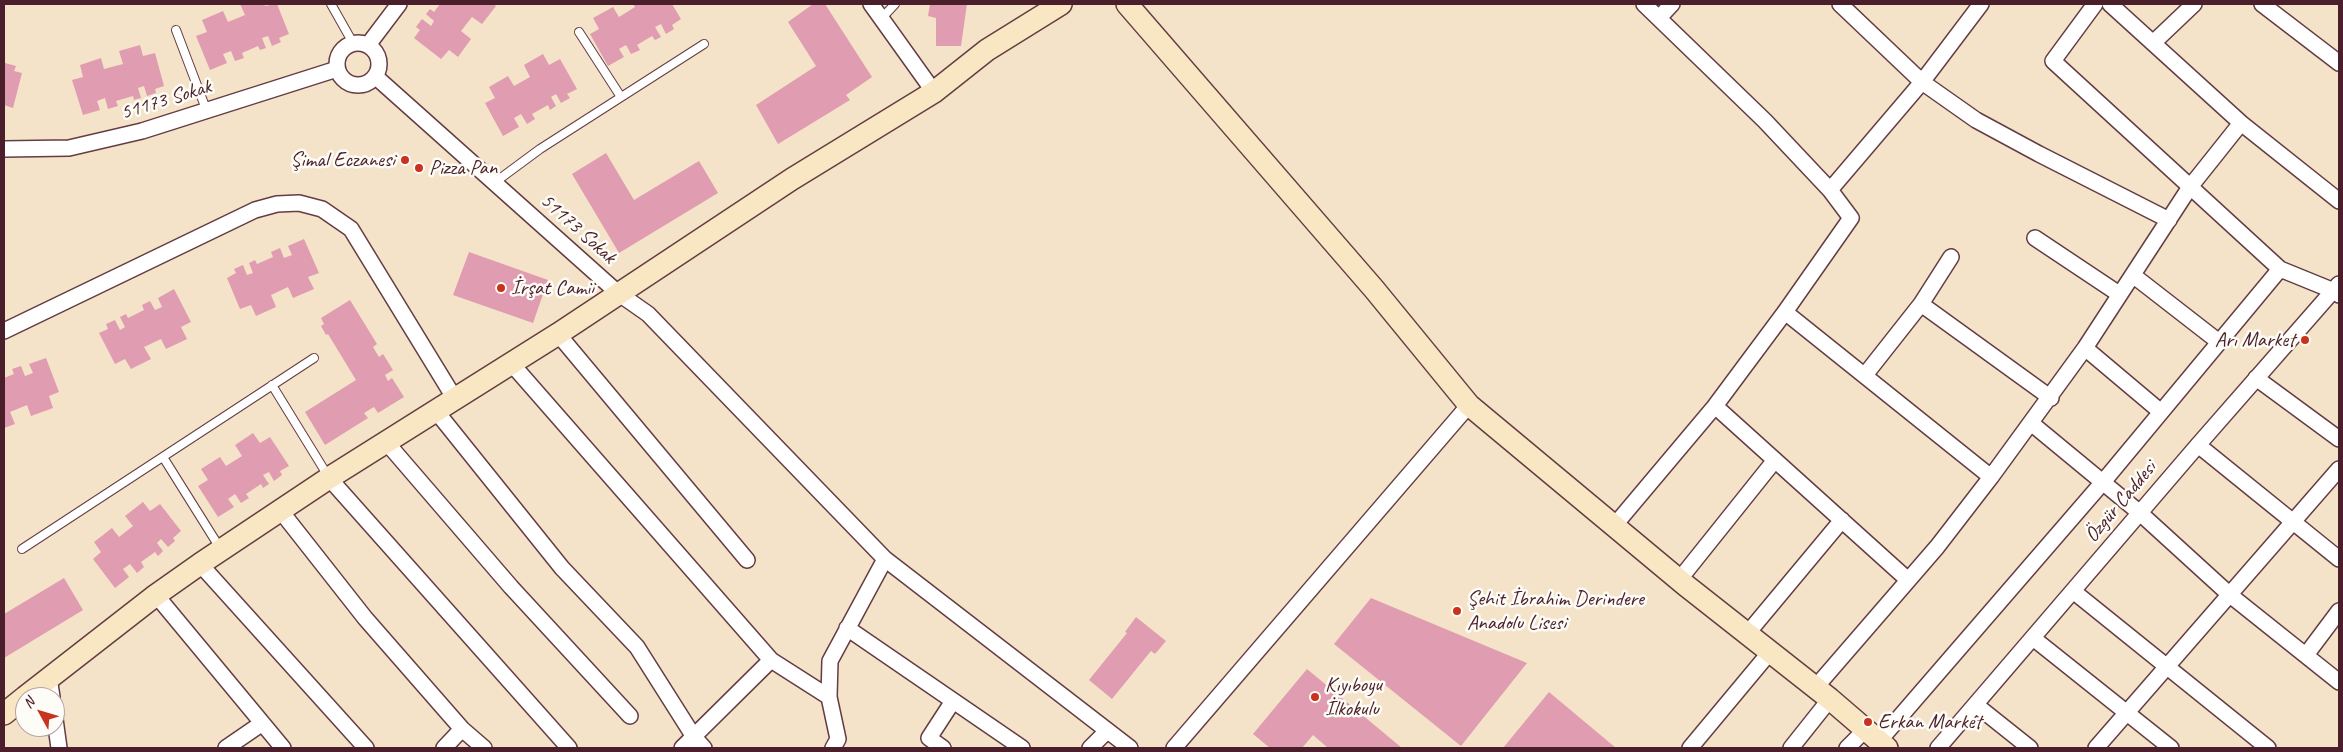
<!DOCTYPE html>
<meta charset="utf-8">
<style>
body{margin:0}
#map{position:relative;width:2343px;height:752px;overflow:hidden;background:#f4e3c8;font-family:Caveat,sans-serif}
canvas{display:block}
.frame{position:absolute;inset:0;border:5px solid #4a1f2b;pointer-events:none}
.north{position:absolute;left:15px;top:687px;width:50px;height:50px;box-sizing:border-box;background:#fdfcf7;border:1px solid #b5a4a5;border-radius:50%;rotate:309deg;font-size:14px;font-weight:700;line-height:20px;text-align:center;color:#4a1f2b}
.north::after{content:'';display:block;margin:auto;width:18px;height:22px;background:#c8321e;clip-path:polygon(50% 0,100% 100%,50% 72%,0 100%)}
</style>
<div id="map">
<canvas width="2343" height="752"></canvas>
<div class="frame"></div>
<div class="north">N</div>
</div>
<script>
const context = document.querySelector('canvas').getContext('2d');
context.lineJoin = 'round';
function fill(path, color) {
  context.fillStyle = color;
  context.fill(path, 'evenodd');
}
function poly(rows) {
  const path = new Path2D();
  for (const r of rows) {
    if (r.length === 3) {
      path.moveTo(r[0] + r[2], r[1]);
      path.arc(r[0], r[1], r[2], 0, 2 * Math.PI);
      continue;
    }
    path.moveTo(r[0], r[1]);
    for (let i = 2; i < r.length; i += 2) path.lineTo(r[i], r[i + 1]);
  }
  return path;
}
function strokePath(path, color, width, dash) {
  context.strokeStyle = color;
  context.lineWidth = width;
  context.lineCap = dash ? 'butt' : 'round';
  context.setLineDash(dash || []);
  context.stroke(path);
}
function drawText(font, color, halo, rows, align = 'center') {
  context.font = font + ' Caveat,sans-serif';
  context.lineWidth = 5;
  context.setLineDash([]);
  context.textBaseline = 'middle';
  context.strokeStyle = halo;
  context.fillStyle = color;
  for (const [text, x, y, turn = 0] of rows) {
    context.save();
    context.translate(x, y);
    context.rotate((+turn || 0) * Math.PI / 180);
    context.textAlign = isNaN(turn) ? turn : align;
    if (halo) context.strokeText(text, 0, 0);
    context.fillText(text, 0, 0);
    context.restore();
  }
}
fill(poly([
 [240,4,264,4,265,6,277,4,289,34,279,38,281,42,272,46,268,36,262,38,266,48,260,50,258,46,242,53,244,58,235,61,231,51,223,54,227,63,210,70,196,36,207,32,202,20,223,11,228,22,245,15],
 [440,4,493,4,496,6,482,24,472,17,461,31,471,39,458,57,449,50,441,59,414,38,420,30,416,27,422,19,431,26,434,21,426,14,430,9,434,12],
 [633,4,672,4,681,19,672,25,674,29,666,34,661,24,655,27,661,37,655,40,652,36,637,45,640,50,631,54,626,45,619,49,624,57,608,66,590,34,599,29,593,18,613,7,619,17,635,7],
 [813,4,825,4,872,77,846,95,850,100,778,144,756,105,816,66,788,22],
 [930,4,967,4,961,46,936,46,936,18,928,16],
 [140,45,143,56,155,53,164,86,155,89,156,93,147,96,144,86,138,88,141,98,134,100,133,96,116,101,118,106,108,109,105,98,97,101,100,110,83,115,72,80,83,77,80,65,101,58,104,69,123,64,119,51],
 [543,54,549,65,560,59,577,89,567,94,570,98,561,103,556,94,551,97,556,106,550,110,548,105,532,114,535,119,527,124,521,114,514,118,519,127,503,136,485,103,495,98,489,87,508,76,514,86,530,77,524,65],
 [5,63,16,66,14,71,22,73,13,108,4,105],
 [606,153,634,200,699,161,718,193,619,253,572,174],
 [304,239,319,273,308,277,314,289,293,298,288,287,271,295,276,307,256,316,251,305,240,309,227,278,236,273,234,269,243,265,247,275,253,273,249,263,255,260,257,264,273,257,271,252,280,248,284,258,292,255,288,246],
 [469,252,548,280,533,323,453,295],
 [174,289,191,322,181,327,187,339,166,349,161,339,144,347,151,359,131,369,125,359,115,364,99,333,108,329,106,324,115,320,120,330,125,327,120,317,126,314,128,318,144,310,142,305,150,301,155,310,162,307,158,298],
 [350,300,377,344,373,347,379,357,383,354,393,370,385,375,388,381,392,378,404,397,378,413,374,407,364,413,368,418,325,445,305,412,356,380,328,334,326,335,321,326,324,324,321,318],
 [46,358,59,392,49,396,53,408,31,416,27,405,10,412,15,424,4,428,4,378,14,374,12,369,21,366,25,376,33,373,29,364],
 [253,433,260,443,270,437,289,466,280,471,282,475,274,481,269,472,263,475,269,484,263,488,261,484,246,494,249,498,241,503,235,494,228,499,234,507,218,517,198,486,208,480,201,469,220,457,226,466,242,456,235,445],
 [143,502,150,511,160,504,181,531,173,538,175,541,168,547,161,539,157,543,163,551,158,556,155,552,141,562,144,567,137,573,130,564,123,569,129,577,115,588,93,559,101,552,94,542,112,528,119,537,133,526,125,516],
 [64,578,83,610,4,658,4,614],
 [1371,598,1527,663,1461,746,1334,644],
 [1136,617,1166,641,1155,654,1151,651,1112,699,1089,680,1127,633,1125,632],
 [1307,669,1402,748,1328,748,1313,735,1302,748,1270,748,1253,734],
 [1549,692,1616,748,1503,748]
]), '#e09cb1');
const service = poly([
 [331,4,353,43],
 [881,19,895,4],
 [176,30,206,109],
 [579,32,621,97],
 [494,183,540,149,704,44],
 [272,385,328,476],
 [163,457,220,548],
 [22,549,314,358]
]);
const minor = poly([
 [871,4,934,92],
 [1840,4,1922,82,1976,120,2039,154,2169,220],
 [2095,4,2053,61,2280,269,2334,291,2339,295],
 [2110,4,2241,123,2339,201],
 [2262,4,2339,63],
 [1659,18,1672,4],
 [358,64,21],
 [2153,43,2194,4],
 [368,45,399,4],
 [376,77,618,293,648,314,885,559,1130,748],
 [4,149,69,148,142,131,337,69],
 [1830,190,1922,82,1981,4],
 [2035,238,2119,294],
 [2134,276,2219,342],
 [1921,304,2051,398],
 [1785,312,1991,477],
 [4,331,255,210,277,204,299,203,322,209,351,229,455,399],
 [558,334,747,560],
 [2085,348,2161,412],
 [511,363,771,660,829,697],
 [1865,375,1921,304,1951,257],
 [2256,378,2339,439],
 [1715,406,1908,580],
 [436,411,562,568,637,647,694,737,704,748],
 [2031,423,2140,513,2230,595,2339,682],
 [387,443,511,587,630,716],
 [2198,445,2339,559],
 [329,478,569,748],
 [280,510,365,618,462,729,484,748],
 [1614,526,1715,406,1785,312,1851,218,1830,190,1765,121,1644,4],
 [200,564,366,748],
 [1679,580,1775,460],
 [2073,591,2268,748],
 [156,595,283,748],
 [847,628,1022,748],
 [1747,634,1842,520],
 [2033,638,2171,748],
 [2306,655,2339,611],
 [49,678,52,697],
 [1815,688,1937,547,1991,477,2085,348,2190,187,2241,123],
 [1976,705,2030,748],
 [55,719,59,748],
 [1879,741,2103,482,2280,269],
 [226,748,261,724],
 [444,748,462,729],
 [682,748,771,660],
 [833,748,838,739,829,697,830,661,885,559],
 [943,748,929,738,953,701],
 [1090,748,1107,731],
 [1174,748,1469,405],
 [1690,748,1770,652],
 [1791,748,1830,699],
 [1847,748,1866,729],
 [1938,748,2198,445,2339,284],
 [2096,748,2339,469]
]);
const secondary = poly([
 [1127,4,1374,289,1469,405,1684,584,1830,699,1887,748],
 [25,697,156,595,200,564,329,478,558,334,792,179,934,92,987,50,1061,4],
 [4,714,25,697]
]);
strokePath(service, '#643c43', 10);
strokePath(minor, '#643c43', 18);
strokePath(secondary, '#643c43', 24);
strokePath(service, '#fff', 8);
strokePath(minor, '#fff', 15);
strokePath(secondary, '#f9e7c3', 21);
for (const [x, y, r, color] of [
 [405,160,5,"#c8321e"],
 [419,168,5,"#c8321e"],
 [501,288,5,"#c8321e"],
 [2305,340,5,"#c8321e"],
 [1457,611,5,"#c8321e"],
 [1315,697,5,"#c8321e"],
 [1868,722,5,"#c8321e"]
]) {
  const dot = new Path2D();
  dot.arc(x, y, r, 0, 2 * Math.PI);
  context.fillStyle = color;
  context.fill(dot);
  strokePath(dot, '#fdfcf7', 2);
}
drawText('21px', '#4a1f2b', '#fdfcf7', [
 ["51173 Sokak",166,100,-17],
 ["51173 Sokak",578,229,42],
 ["Özgür Caddesi",2121,502,-50]
]);
drawText('21px', '#4a1f2b', '#fdfcf7', [
 ["Şimal Eczanesi",395,160,"right"],
 ["Pizza Pan",429,168],
 ["İrşat Camii",511,288],
 ["Arı Market",2295,340,"right"],
 ["Şehit İbrahim Derindere",1467,599],
 ["Anadolu Lisesi",1467,623],
 ["Kıyıboyu",1325,685],
 ["İlkokulu",1325,709],
 ["Erkan Market",1878,722]
], 'left');
</script>
